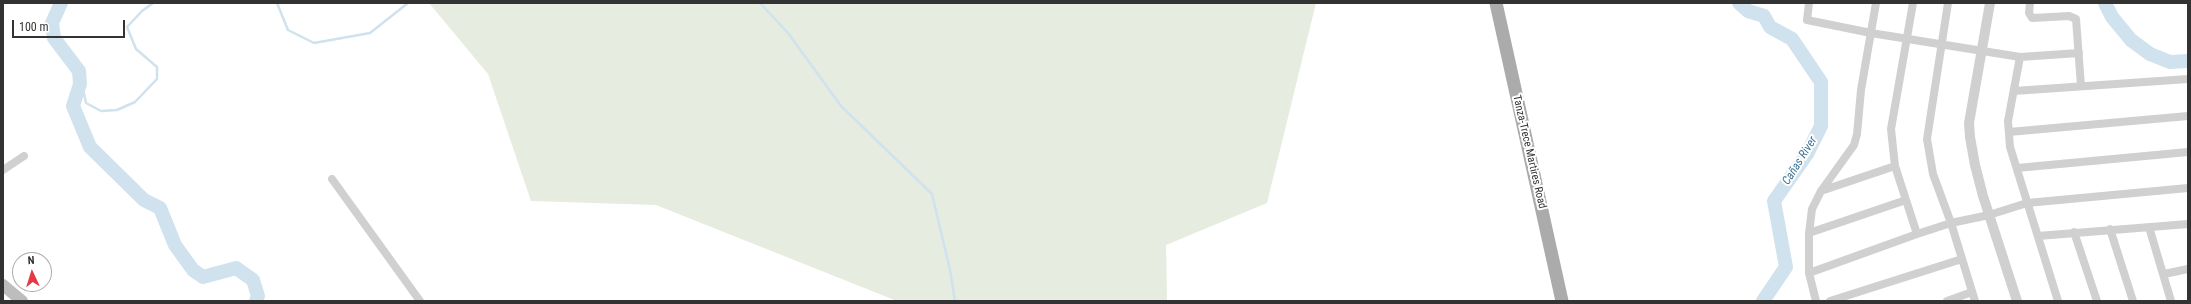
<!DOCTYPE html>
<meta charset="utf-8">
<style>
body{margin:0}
#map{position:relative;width:2191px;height:304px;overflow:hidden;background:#fff;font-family:"Roboto Condensed",sans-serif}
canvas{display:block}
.frame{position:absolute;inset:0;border:4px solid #333;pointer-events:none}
.north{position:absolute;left:12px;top:252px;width:40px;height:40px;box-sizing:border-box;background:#fff;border:1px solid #adadad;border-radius:50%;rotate:356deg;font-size:11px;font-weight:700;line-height:16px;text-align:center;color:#333}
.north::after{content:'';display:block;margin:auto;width:14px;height:18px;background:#e63946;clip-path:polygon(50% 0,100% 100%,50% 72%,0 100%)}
.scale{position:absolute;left:12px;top:20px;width:113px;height:18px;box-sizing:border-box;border:2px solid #333;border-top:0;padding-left:5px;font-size:12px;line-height:14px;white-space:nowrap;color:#333;-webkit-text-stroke:3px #fff;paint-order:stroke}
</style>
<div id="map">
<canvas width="2191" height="304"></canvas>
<div class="frame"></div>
<div class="north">N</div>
<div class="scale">100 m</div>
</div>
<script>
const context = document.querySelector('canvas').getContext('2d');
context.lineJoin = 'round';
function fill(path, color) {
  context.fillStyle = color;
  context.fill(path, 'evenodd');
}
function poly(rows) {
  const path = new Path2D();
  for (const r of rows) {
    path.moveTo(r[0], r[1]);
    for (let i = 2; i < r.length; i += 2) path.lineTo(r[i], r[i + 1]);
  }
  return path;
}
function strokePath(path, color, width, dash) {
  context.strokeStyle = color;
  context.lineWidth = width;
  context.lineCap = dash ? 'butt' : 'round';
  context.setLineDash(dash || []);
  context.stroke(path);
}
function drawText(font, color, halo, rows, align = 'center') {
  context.font = font + ' "Roboto Condensed",sans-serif';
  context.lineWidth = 4;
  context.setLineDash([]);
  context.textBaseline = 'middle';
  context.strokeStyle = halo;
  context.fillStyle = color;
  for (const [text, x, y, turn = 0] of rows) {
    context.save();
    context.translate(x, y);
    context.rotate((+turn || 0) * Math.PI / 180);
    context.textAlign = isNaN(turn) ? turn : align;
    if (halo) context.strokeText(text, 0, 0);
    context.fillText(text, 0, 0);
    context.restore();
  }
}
fill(poly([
 [429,3,1316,3,1267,203,1166,245,1167,301,897,301,656,205,531,201,488,74]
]), '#e6ecdf');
strokePath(poly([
 [277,3,288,30,314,43,370,33,408,3],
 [760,3,788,33,841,106,932,194,950,270,955,301],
 [79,71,86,103,101,111,117,110,135,102,157,79,157,67,136,49,127,27,142,11,153,3]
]), '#cfe2ee', 2.5);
strokePath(poly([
 [61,3,52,23,54,38,79,71,80,84,73,106,90,147,144,200,160,208,175,245,193,270,203,277,236,268,253,280,258,296,256,301],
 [1739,3,1748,11,1764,16,1770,27,1792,39,1821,82,1821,126,1807,154,1774,201,1786,267,1763,301],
 [2105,3,2112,17,2131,40,2150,54,2170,62,2188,61]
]), '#cfe2ee', 14);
strokePath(poly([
 [1809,3,1807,20,1871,33,2020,57,2079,53],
 [1913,3,1891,129,1895,166,1917,234],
 [1948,3,1927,139,1933,174,1951,223,1975,301],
 [2030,3,2029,13,2032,18,2069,16,2076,19,2081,86],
 [2020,57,2008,121,2010,147,2058,301],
 [2014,91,2188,79],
 [2009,132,2188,116],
 [2017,168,2188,152],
 [3,170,24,156],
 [332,179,420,301],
 [1821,191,1895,166],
 [2149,227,2171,301],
 [2110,229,2133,301],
 [2074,232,2097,301],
 [1809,233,1906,200],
 [2038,236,2188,224],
 [1809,273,1917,234,1951,223,1989,215,2027,203,2188,188],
 [2164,274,2188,269],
 [1816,301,1809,273,1809,233,1812,209,1821,191,1854,145,1857,134,1861,90,1876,3],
 [1830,301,1962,259],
 [1947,301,1972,292]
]), '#d0d0d0', 8);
strokePath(poly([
 [1990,3,1969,123,1970,137,1975,165,1983,196,2017,301]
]), '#d0d0d0', 10);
strokePath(poly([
 [3,285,22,301]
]), '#bdbdbd', 12);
strokePath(poly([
 [1496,3,1562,301]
]), '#ababab', 13);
drawText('11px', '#333', '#fff', [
 ["Tanza-Trece Martires Road",1529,152,77]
]);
drawText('italic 12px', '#3f7597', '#fff', [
 ["Cañas River",1800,161,-58]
]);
</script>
